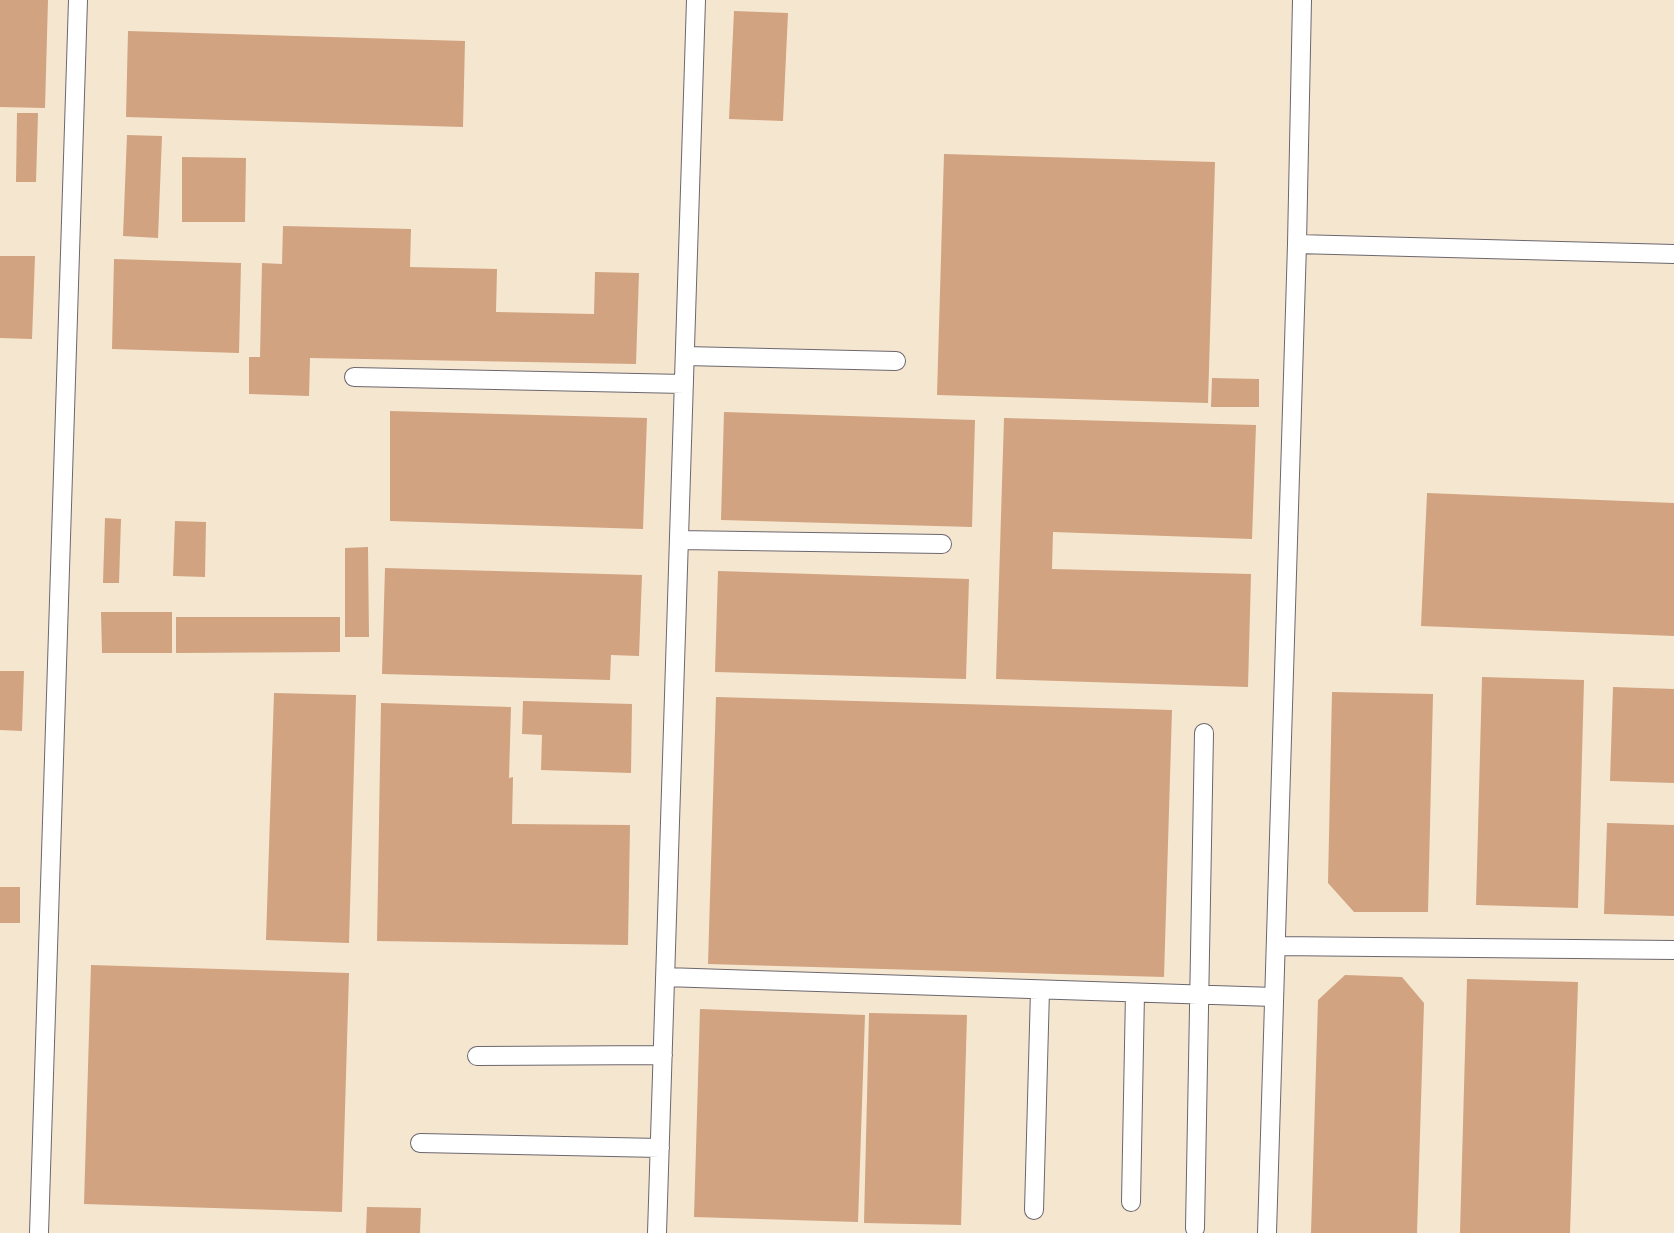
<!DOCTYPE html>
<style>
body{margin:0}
canvas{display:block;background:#f5e6cf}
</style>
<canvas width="1674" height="1233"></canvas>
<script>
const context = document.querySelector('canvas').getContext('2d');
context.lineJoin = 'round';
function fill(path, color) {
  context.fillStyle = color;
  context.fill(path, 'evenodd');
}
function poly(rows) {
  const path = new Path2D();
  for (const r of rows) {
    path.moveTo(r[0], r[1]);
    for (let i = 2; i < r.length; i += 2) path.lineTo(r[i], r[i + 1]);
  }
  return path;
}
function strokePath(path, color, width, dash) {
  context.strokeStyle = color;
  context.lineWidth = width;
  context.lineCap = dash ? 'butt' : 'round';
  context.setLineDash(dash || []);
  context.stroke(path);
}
fill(poly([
 [0,0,48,0,45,108,0,107],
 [734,11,788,13,783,121,729,119],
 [128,31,465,41,463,127,126,117],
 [17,113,38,113,36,182,16,182],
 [127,135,162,136,158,238,123,236],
 [944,154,1215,162,1208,403,937,395],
 [182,157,246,158,245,222,182,222],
 [283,226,411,229,410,267,497,269,496,312,594,314,595,272,639,273,636,364,310,358,309,396,249,394,249,357,260,357,262,263,282,264],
 [0,256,35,256,32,339,0,338],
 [114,259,241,263,239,353,112,349],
 [1212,378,1259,379,1259,407,1211,407],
 [390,411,647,418,643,529,390,521],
 [724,412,975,420,972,527,721,520],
 [1004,418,1256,425,1252,539,1053,532,1052,569,1251,574,1248,687,996,679],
 [1427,493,1674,503,1674,636,1421,626],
 [105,518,121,519,119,583,103,583],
 [175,521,206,522,205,577,173,576],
 [368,547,369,637,345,637,345,548],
 [385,568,642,575,639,656,611,655,610,680,382,674],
 [718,571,969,579,966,679,715,672],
 [101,612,172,612,172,653,102,653],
 [176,617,340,617,340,652,176,653],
 [0,671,24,671,22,731,0,730],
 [1482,677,1584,680,1578,908,1476,905],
 [1613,687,1674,689,1674,783,1610,781],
 [1332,692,1433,694,1428,912,1354,912,1328,883],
 [274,693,356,695,349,943,266,940],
 [716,697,1172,710,1164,977,708,964],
 [523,701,632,704,631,773,541,770,542,735,522,734],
 [381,703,511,707,509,778,513,777,512,824,630,825,628,945,377,941],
 [1607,823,1674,825,1674,916,1604,914],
 [0,887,20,887,20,923,0,923],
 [91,965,349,973,342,1212,84,1204],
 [1345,975,1402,977,1424,1003,1417,1233,1311,1233,1318,1000],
 [1467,979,1578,982,1570,1233,1460,1233],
 [700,1009,865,1015,858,1222,694,1217],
 [869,1013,967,1015,961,1225,864,1223],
 [367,1207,421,1208,420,1233,366,1233]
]), '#d1a381');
const lane = poly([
 [1297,244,1674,254],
 [685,356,896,361],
 [354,377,684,384],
 [679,540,942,544],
 [1276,946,1674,950],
 [665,977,1274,997],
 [477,1056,663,1055],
 [420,1143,660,1148],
 [1131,1202,1135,993],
 [1034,1210,1040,990],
 [1195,1228,1204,733],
 [39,1233,78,0],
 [657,1233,696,0],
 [1267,1233,1297,244,1302,0]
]);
strokePath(lane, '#6c676f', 20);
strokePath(lane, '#fff', 18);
</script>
